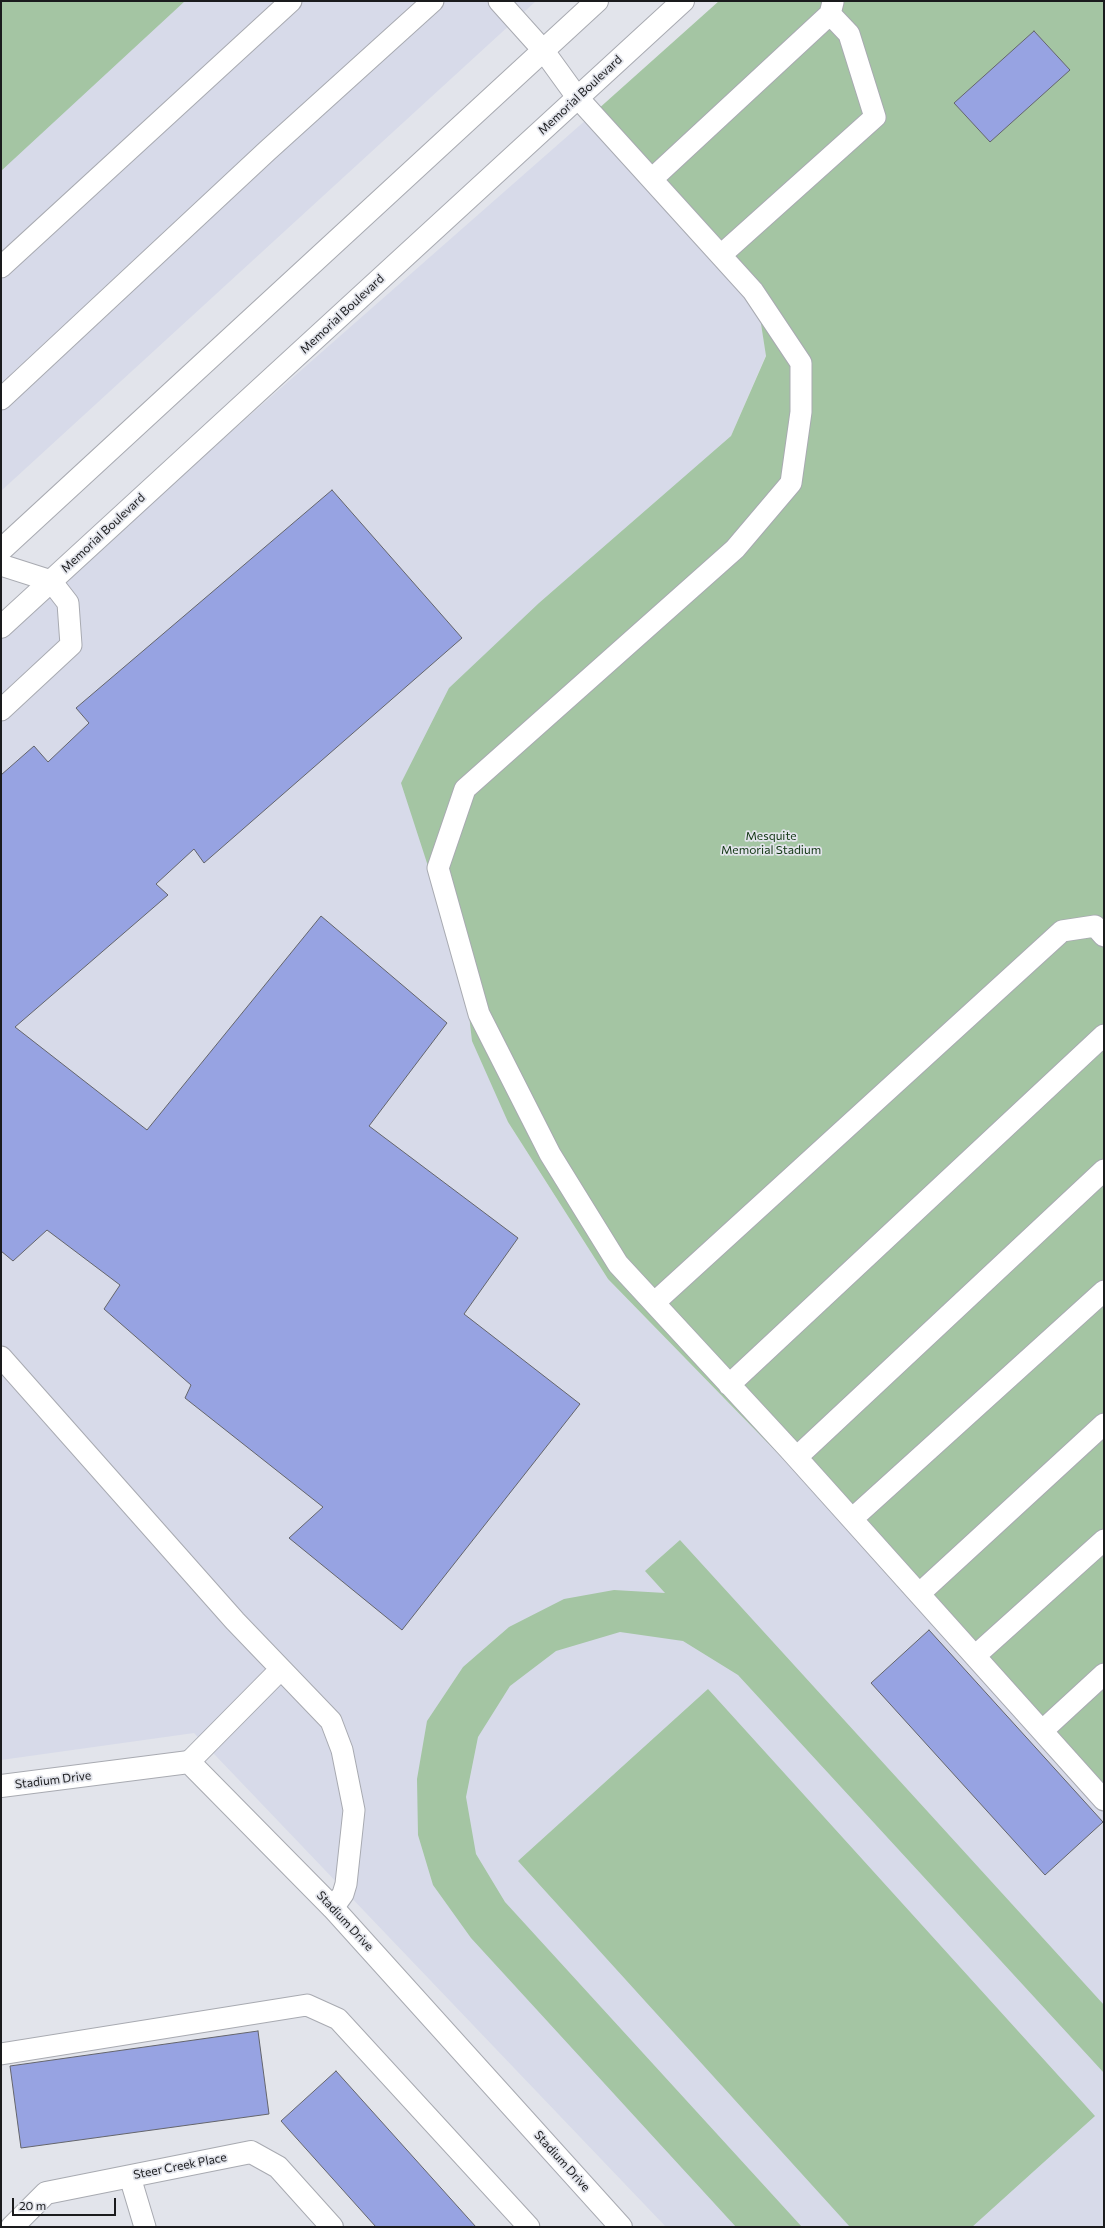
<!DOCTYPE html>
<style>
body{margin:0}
#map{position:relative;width:1105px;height:2228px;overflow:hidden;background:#e2e4eb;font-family:Commissioner,sans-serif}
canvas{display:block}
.frame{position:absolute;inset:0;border:2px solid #1a1b1d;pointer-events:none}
.scale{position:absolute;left:12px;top:2198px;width:104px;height:18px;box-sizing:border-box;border:2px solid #1a1b1d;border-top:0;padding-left:5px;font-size:12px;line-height:14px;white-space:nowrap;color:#1a1b1d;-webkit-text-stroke:3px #e2e4eb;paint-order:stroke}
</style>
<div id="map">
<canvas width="1105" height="2228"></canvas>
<div class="frame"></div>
<div class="scale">20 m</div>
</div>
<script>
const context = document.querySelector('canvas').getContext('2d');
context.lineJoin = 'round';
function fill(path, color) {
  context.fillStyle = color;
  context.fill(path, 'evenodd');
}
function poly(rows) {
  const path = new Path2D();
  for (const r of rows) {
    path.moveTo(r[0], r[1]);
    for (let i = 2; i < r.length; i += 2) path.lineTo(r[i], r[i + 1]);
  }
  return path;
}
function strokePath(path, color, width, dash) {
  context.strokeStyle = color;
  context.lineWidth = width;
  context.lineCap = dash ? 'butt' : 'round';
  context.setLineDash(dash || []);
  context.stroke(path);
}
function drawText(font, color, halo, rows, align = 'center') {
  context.font = font + ' Commissioner,sans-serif';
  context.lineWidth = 3.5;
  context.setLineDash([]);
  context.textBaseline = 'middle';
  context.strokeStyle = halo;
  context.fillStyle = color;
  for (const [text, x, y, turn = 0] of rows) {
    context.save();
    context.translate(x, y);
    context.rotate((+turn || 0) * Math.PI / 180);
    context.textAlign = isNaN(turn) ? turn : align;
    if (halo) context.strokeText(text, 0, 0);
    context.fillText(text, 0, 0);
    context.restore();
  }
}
fill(poly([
 [1,1,536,1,1,491],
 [587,119,759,311,766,355,731,436,465,980,508,1122,608,1279,1104,1788,1104,2227,666,2227,194,1733,1,1760,1,634]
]), '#d7dae9');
fill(poly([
 [1,1,185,1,1,171],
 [719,1,1104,1,1104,1788,608,1279,508,1122,472,1041,465,980,401,783,449,688,539,603,731,436,766,356,759,311,587,119],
 [680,1540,1104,2005,1104,2073,738,1675,683,1641,620,1632,556,1651,510,1686,478,1737,466,1797,476,1854,505,1902,802,2227,736,2227,471,1938,433,1885,418,1835,417,1779,427,1721,463,1667,509,1627,564,1599,614,1590,665,1593,645,1571],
 [708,1689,1095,2116,972,2227,850,2227,518,1861]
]), '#a4c5a3');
const building = poly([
 [1034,31,1070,70,990,142,954,103,1034,31],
 [332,490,462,638,204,863,194,849,156,884,168,895,15,1027,147,1130,321,916,447,1023,369,1126,518,1238,464,1314,580,1404,402,1630,289,1538,323,1507,185,1398,191,1385,104,1309,120,1285,47,1230,13,1261,1,1251,1,775,34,746,48,762,89,723,76,708,332,490],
 [929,1630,1103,1822,1045,1875,871,1683,929,1630],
 [258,2031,269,2114,21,2148,10,2066,258,2031],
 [336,2071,476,2227,376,2227,281,2121,336,2071]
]);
fill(building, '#97a3e2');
strokePath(building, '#64656c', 1);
const service = poly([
 [499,1,543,50,577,97,753,291,801,363,801,412,791,483,735,549,465,789,438,868,479,1014,550,1154,618,1264,789,1449,1104,1800],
 [652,179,830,14,833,2],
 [721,255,875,117,849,34,830,14],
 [1,267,291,1],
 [1,399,267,151,433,1],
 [1,565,51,581,68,603,71,645,1,710],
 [654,1303,1062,931,1095,926,1104,936],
 [1,1357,235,1621,331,1721,342,1750,354,1810,346,1884,343,1894,333,1908],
 [729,1385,1104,1035],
 [797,1457,1104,1170],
 [852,1519,1104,1291],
 [919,1594,1104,1424],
 [975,1656,1104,1540],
 [1042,1731,1104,1674],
 [189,1762,280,1670],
 [1,2054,307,2005,338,2019,529,2227],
 [130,2177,145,2227]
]);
const minor = poly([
 [1,550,597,1],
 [1,627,683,1],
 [1,1786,189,1762,333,1908,621,2227],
 [12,2227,46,2193,251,2152,278,2167,332,2227]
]);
strokePath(service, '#a8aab1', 23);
strokePath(minor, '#a8aab1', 24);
strokePath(service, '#fff', 21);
strokePath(minor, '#fff', 22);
drawText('12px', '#1a1b1d', '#e2e4eb', [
 ["Memorial Boulevard",580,95,-43],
 ["Memorial Boulevard",342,314,-43],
 ["Memorial Boulevard",103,533,-43],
 ["Stadium Drive",53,1780,-7],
 ["Stadium Drive",345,1921,47],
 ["Stadium Drive",562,2161,48],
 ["Steer Creek Place",180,2166,-11]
]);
drawText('12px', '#103512', '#e2e4eb', [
 ["Mesquite",771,836],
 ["Memorial Stadium",771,850]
]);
</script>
